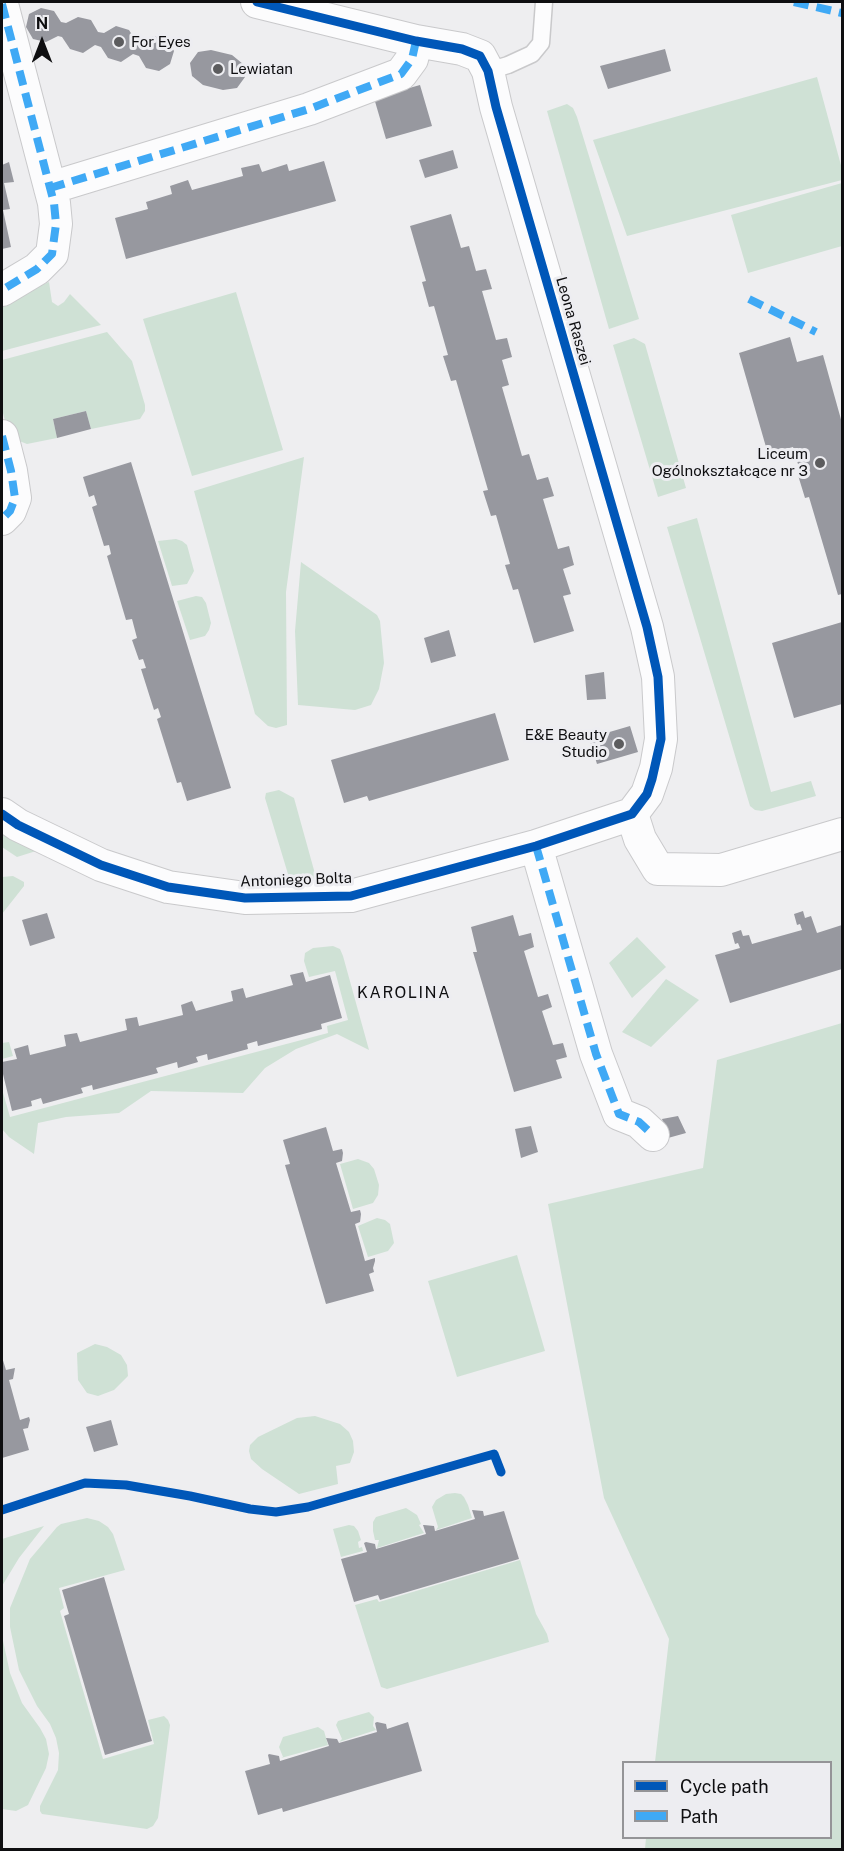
<!DOCTYPE html>
<meta charset="utf-8">
<style>
body{margin:0}
#map{position:relative;width:844px;height:1851px;overflow:hidden;background:#eeeef0;font-family:"Public Sans",sans-serif}
canvas{display:block}
.frame{position:absolute;inset:0;border:3px solid #0e0e10;pointer-events:none}
.legend{position:absolute;left:622px;top:1761px;width:210px;height:78px;box-sizing:border-box;background:#ededf1;border:2px solid #949497;margin:0;padding:8px 10px;list-style:none;font-size:18px;color:#0e0e10}
.legend li{display:flex;align-items:center;gap:12px;height:30px}
.legend b{width:30px;border:2px solid #949497}
.north{position:absolute;left:12px;top:12px;width:60px;height:60px;-webkit-text-stroke:4px #ededf1;paint-order:stroke;rotate:0deg;font-size:16px;font-weight:700;line-height:24px;text-align:center;color:#0e0e10}
.north::after{content:'';display:block;margin:auto;width:21px;height:27px;background:#0e0e10;clip-path:polygon(50% 0,100% 100%,50% 72%,0 100%)}
</style>
<div id="map">
<canvas width="844" height="1851"></canvas>
<div class="frame"></div>
<ul class="legend">
<li><b style="height:8px;background:#0057b8"></b>Cycle path</li>
<li><b style="height:8px;background:#3fa9f5"></b>Path</li>
</ul>
<div class="north">N</div>
</div>
<script>
const context = document.querySelector('canvas').getContext('2d');
context.lineJoin = 'round';
function fill(path, color) {
  context.fillStyle = color;
  context.fill(path, 'evenodd');
}
function poly(rows) {
  const path = new Path2D();
  for (const r of rows) {
    path.moveTo(r[0], r[1]);
    for (let i = 2; i < r.length; i += 2) path.lineTo(r[i], r[i + 1]);
  }
  return path;
}
function strokePath(path, color, width, dash) {
  context.strokeStyle = color;
  context.lineWidth = width;
  context.lineCap = dash ? 'butt' : 'round';
  context.setLineDash(dash || []);
  context.stroke(path);
}
function drawText(font, color, halo, rows, align = 'center') {
  context.font = font + ' "Public Sans",sans-serif';
  context.lineWidth = 6;
  context.setLineDash([]);
  context.textBaseline = 'middle';
  context.strokeStyle = halo;
  context.fillStyle = color;
  for (const [text, x, y, turn = 0] of rows) {
    context.save();
    context.translate(x, y);
    context.rotate((+turn || 0) * Math.PI / 180);
    context.textAlign = isNaN(turn) ? turn : align;
    if (halo) context.strokeText(text, 0, 0);
    context.fillText(text, 0, 0);
    context.restore();
  }
}
fill(poly([
 [817,77,842,169,842,180,627,236,593,140],
 [567,104,573,108,577,117,639,319,609,329,547,111],
 [842,183,842,246,748,273,731,215],
 [49,282,52,302,58,306,64,302,70,294,101,325,2,351,2,301],
 [236,292,283,450,192,476,143,319],
 [107,332,132,361,145,405,145,411,140,419,91,429,86,411,53,419,57,438,27,444,9,437,2,409,2,360],
 [634,338,645,344,686,488,658,497,613,345],
 [304,457,286,592,287,725,276,728,268,726,255,714,194,491],
 [697,518,771,792,811,781,816,796,762,811,755,810,750,806,667,527],
 [176,539,182,541,187,545,194,571,187,584,172,586,158,541],
 [301,562,377,615,380,621,384,663,379,689,371,705,355,710,298,705,295,631],
 [196,596,202,597,206,603,211,623,209,630,205,636,190,640,177,601],
 [279,790,294,798,317,881,291,884,265,798,266,793],
 [2,834,5,835,36,851,17,857,2,847],
 [13,876,24,882,24,886,2,914,2,877],
 [637,937,666,967,632,998,609,963],
 [333,946,340,949,343,956,369,1050,337,1034,296,1049,265,1068,243,1093,151,1091,119,1113,66,1117,38,1123,34,1154,9,1137,2,1129,2,1089,10,1117,328,1033,327,1026,348,1020,335,971,309,977,304,961,305,953,313,948],
 [666,979,699,1000,651,1047,622,1032],
 [842,1023,842,1849,645,1849,646,1838,830,1838,830,1762,655,1762,669,1639,604,1498,548,1204,703,1168,717,1060],
 [9,1042,13,1056,2,1059,2,1043],
 [358,1159,369,1163,374,1169,379,1185,378,1195,373,1203,353,1209,340,1164],
 [377,1218,385,1220,390,1224,394,1243,388,1251,368,1257,358,1226],
 [517,1255,545,1351,457,1377,428,1281],
 [95,1344,107,1347,121,1355,127,1365,128,1376,114,1390,98,1396,87,1393,78,1380,77,1353],
 [315,1416,340,1424,349,1432,353,1441,354,1452,350,1463,336,1466,338,1484,299,1494,262,1469,251,1459,249,1451,250,1445,258,1437,297,1418],
 [455,1493,461,1494,464,1497,468,1505,472,1518,436,1530,438,1527,432,1507,436,1500,446,1494],
 [406,1508,417,1515,421,1524,419,1525,424,1533,377,1548,379,1540,375,1540,373,1531,373,1522,376,1517],
 [87,1518,99,1521,108,1527,113,1534,125,1570,59,1588,64,1608,60,1611,103,1759,154,1744,148,1720,164,1716,168,1720,170,1725,158,1818,153,1826,147,1829,42,1814,40,1811,40,1806,58,1770,59,1753,56,1738,50,1724,37,1706,19,1670,10,1627,10,1608,30,1559,57,1527,61,1524],
 [349,1525,354,1526,358,1531,361,1540,358,1542,359,1548,362,1547,363,1551,341,1557,333,1529],
 [44,1526,19,1558,2,1586,2,1539],
 [520,1560,536,1614,547,1634,549,1642,387,1689,381,1687,355,1605,377,1599,379,1602],
 [2,1636,10,1673,22,1703,40,1728,46,1739,49,1754,46,1768,28,1805,16,1811,2,1809],
 [369,1712,374,1717,373,1726,376,1730,339,1742,342,1739,336,1725,338,1721],
 [318,1727,324,1731,328,1745,281,1758,283,1757,279,1747,283,1737]
]), '#cfe1d5');
fill(poly([
 [41,8,54,11,61,22,66,23,78,17,91,20,98,32,104,33,116,26,129,30,136,41,142,43,153,36,167,39,174,51,170,64,159,71,146,68,139,56,133,54,121,62,108,58,101,47,95,45,83,53,70,49,62,37,58,36,46,42,33,39,26,27,29,14],
 [665,49,671,71,608,89,600,66],
 [211,50,232,55,243,64,245,77,237,88,223,90,203,85,192,76,190,63,198,52],
 [420,85,432,126,386,139,374,98],
 [453,150,458,168,425,178,419,160],
 [324,161,336,201,126,259,115,218,148,209,146,202,172,194,170,186,188,180,192,190,243,176,241,168,259,164,262,172,287,164,289,171],
 [9,162,14,182,4,183,10,209,3,210,11,247,2,249,2,165],
 [451,214,461,248,469,246,476,271,486,269,492,289,482,291,496,340,507,338,512,357,502,360,509,385,502,387,522,456,529,454,537,480,548,477,554,496,543,499,558,549,569,546,574,565,563,569,571,594,563,596,574,631,534,643,518,589,513,590,505,565,510,564,496,515,491,516,483,491,488,490,456,380,451,381,443,356,448,355,434,306,429,307,422,282,426,281,410,226],
 [790,337,797,362,823,355,842,423,842,594,838,595,809,497,805,498,797,472,800,471,793,447,768,454,739,353],
 [86,411,91,429,57,438,53,419],
 [131,462,231,788,187,801,181,782,177,783,157,719,161,717,158,708,154,710,141,669,146,668,143,659,139,660,132,640,137,638,132,619,126,620,107,556,111,554,109,545,104,546,92,507,97,505,94,495,89,497,83,477],
 [842,622,842,704,794,718,772,643],
 [449,630,456,656,431,663,424,638],
 [604,672,606,699,587,700,585,675],
 [495,713,509,760,369,801,367,796,344,803,331,760],
 [630,726,638,752,597,764,589,738],
 [803,911,805,918,811,916,817,933,842,925,842,969,730,1003,715,955,740,948,738,943,735,944,732,933,741,930,743,936,749,935,752,944,802,930,800,924,797,925,794,914],
 [47,913,55,938,30,946,22,920],
 [513,915,519,936,531,933,534,947,524,951,538,997,548,994,552,1007,542,1011,553,1045,563,1043,567,1057,556,1060,562,1078,514,1092,473,952,477,952,471,927],
 [303,972,306,982,330,975,342,1018,321,1024,322,1029,258,1046,257,1041,247,1044,248,1049,208,1060,207,1054,196,1057,198,1062,178,1068,177,1062,156,1068,158,1073,93,1090,92,1085,81,1088,83,1093,43,1104,41,1098,31,1101,32,1106,12,1111,2,1070,2,1062,17,1059,14,1049,28,1045,30,1055,66,1046,64,1035,77,1033,80,1042,127,1030,125,1019,137,1017,139,1026,183,1015,181,1005,192,1001,196,1011,233,1001,231,991,243,988,246,998,293,985,290,975],
 [678,1116,686,1133,668,1138,662,1119],
 [531,1126,538,1152,521,1158,515,1129],
 [326,1127,333,1151,342,1149,343,1153,342,1161,336,1163,351,1212,360,1210,361,1214,360,1222,355,1224,365,1261,375,1258,375,1261,373,1268,374,1272,369,1274,374,1291,326,1304,285,1165,290,1164,283,1140],
 [2,1357,6,1370,15,1368,13,1379,9,1380,20,1420,29,1417,30,1420,28,1428,23,1429,29,1450,2,1458],
 [111,1420,118,1445,94,1452,86,1427],
 [472,1510,483,1511,484,1516,504,1511,519,1559,380,1600,378,1595,354,1602,341,1559,367,1552,364,1543,366,1542,375,1544,376,1549,426,1534,423,1525,424,1525,434,1526,435,1531,475,1519],
 [104,1577,152,1741,105,1755,64,1616,69,1614,62,1590],
 [377,1722,386,1724,387,1729,408,1722,422,1771,283,1812,282,1808,258,1815,245,1771,270,1764,268,1755,269,1754,279,1756,280,1761,329,1746,326,1738,337,1739,339,1743,377,1732,375,1723]
]), '#97989f');
const service = poly([
 [488,71,508,65,532,54,541,43,544,2]
]);
const minor = poly([
 [257,2,416,41,462,49,480,56,488,71,496,107,647,627,658,677,661,739,656,768,647,794,632,814],
 [2,4,54,203,56,224,52,254,37,269,2,290],
 [50,188,309,109,401,74,412,59,416,41],
 [2,436,11,471,15,498,10,511,2,519],
 [2,814,18,825,101,865,168,887,245,898,351,896,536,846,632,814],
 [632,814,640,839,658,869,721,870,842,834],
 [536,846,596,1054,619,1114,639,1122,653,1135]
]);
strokePath(service, '#c9c9cb', 19);
strokePath(minor, '#c9c9cb', 34);
strokePath(service, '#fcfcfd', 16);
strokePath(minor, '#fcfcfd', 32);
strokePath(poly([
 [794,2,842,13],
 [2,4,54,203,56,224,52,254,37,269,2,290],
 [50,188,309,109,401,74,412,59,416,41],
 [749,299,816,332],
 [2,436,11,471,15,498,10,511,2,519],
 [536,846,596,1054,619,1114,639,1122,653,1135]
]), '#3fa9f5', 8, [15, 8]);
strokePath(poly([
 [2,814,18,825,101,865,168,887,245,898,351,896,536,846,632,814,647,794,652,779,661,739,658,677,647,627,496,107,488,71,480,56,462,49,416,41,257,2],
 [2,1510,85,1483,126,1485,190,1496,250,1509,276,1512,308,1507,494,1454,501,1472]
]), '#0057b8', 9);
for (const [x, y, r, color] of [
 [119,42,6,"#5c5c5e"],
 [218,69,6,"#5c5c5e"],
 [820,463,6,"#5c5c5e"],
 [619,744,6,"#5c5c5e"]
]) {
  const dot = new Path2D();
  dot.arc(x, y, r, 0, 2 * Math.PI);
  context.fillStyle = color;
  context.fill(dot);
  strokePath(dot, '#ededf1', 2);
}
drawText('15px', '#0e0e10', '#ededf1', [
 ["For Eyes",131,42],
 ["Lewiatan",230,69],
 ["Liceum",808,454,"right"],
 ["Ogólnokształcące nr 3",808,471,"right"],
 ["E&E Beauty",607,735,"right"],
 ["Studio",607,752,"right"]
], 'left');
drawText('15px', '#0e0e10', '#ededf1', [
 ["Leona Raszei",573,321,74],
 ["Antoniego Bolta",296,880,-2]
]);
context.letterSpacing = '1.5px';
drawText('16px', '#0e0e10', '#ededf1', [
 ["KAROLINA",404,993]
]);
context.letterSpacing = '0px';
</script>
